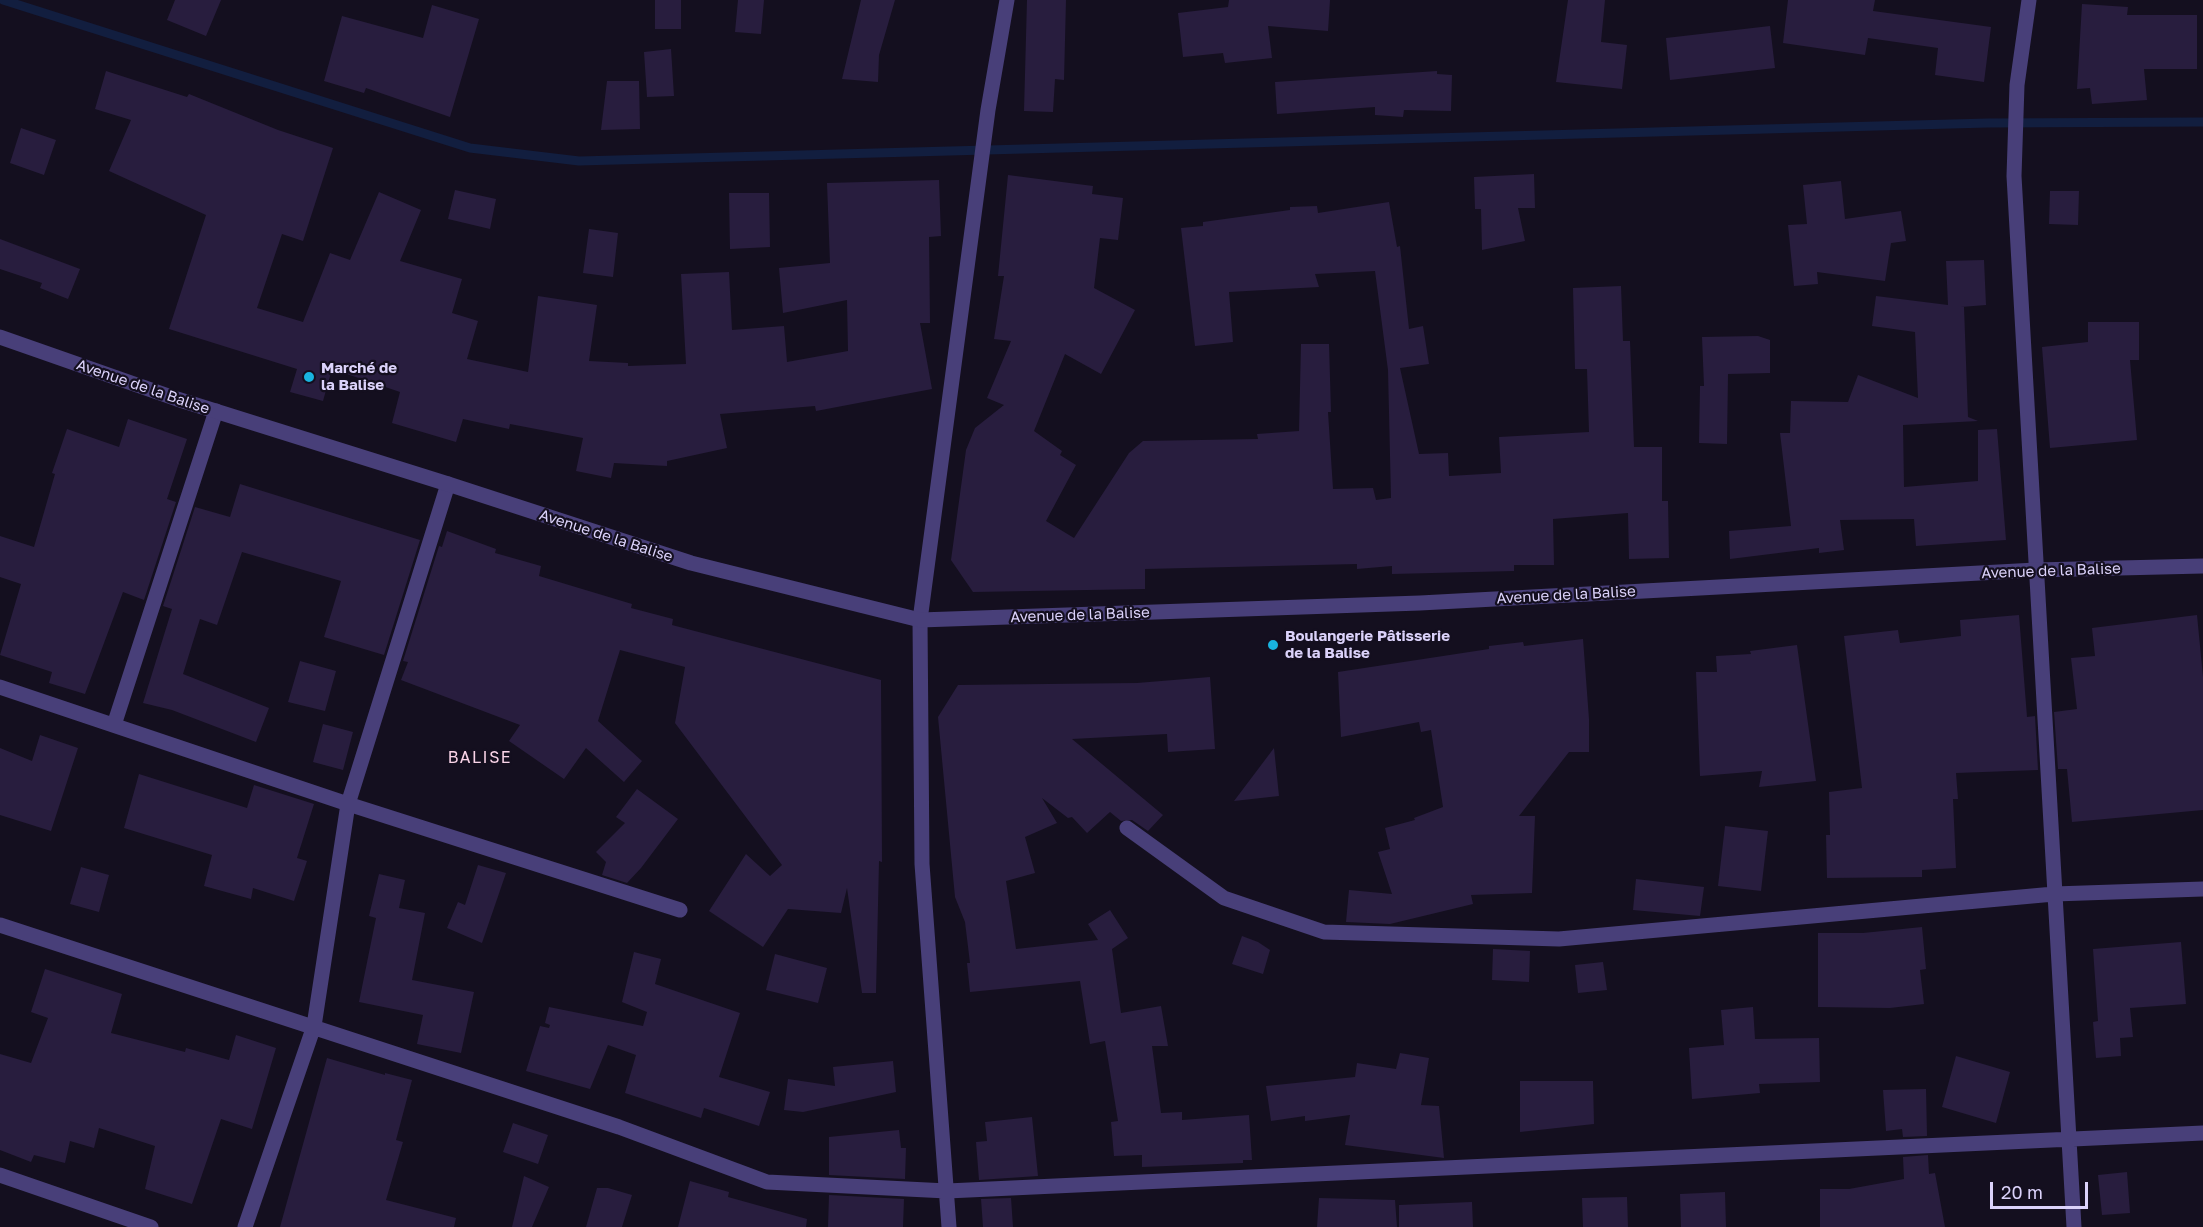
<!DOCTYPE html>
<meta charset="utf-8">
<style>
body{margin:0}
#map{position:relative;width:2203px;height:1227px;overflow:hidden;background:#140f1f;font-family:"Golos Text",sans-serif}
canvas{display:block}
.scale{position:absolute;left:1990px;top:1182px;width:98px;height:27px;box-sizing:border-box;border:3px solid #dbd2fa;border-top:0;padding-left:8px;font-size:18px;line-height:21px;white-space:nowrap;color:#dbd2fa;-webkit-text-stroke:4px #140f1f;paint-order:stroke}
</style>
<div id="map">
<canvas width="2203" height="1227"></canvas>
<div class="scale">20 m</div>
</div>
<script>
const context = document.querySelector('canvas').getContext('2d');
context.lineJoin = 'round';
function poly(rows) {
  const path = new Path2D();
  for (const r of rows) {
    path.moveTo(r[0], r[1]);
    for (let i = 2; i < r.length; i += 2) path.lineTo(r[i], r[i + 1]);
  }
  return path;
}
function strokePath(path, color, width, dash) {
  context.strokeStyle = color;
  context.lineWidth = width;
  context.lineCap = dash ? 'butt' : 'round';
  context.setLineDash(dash || []);
  context.stroke(path);
}
function fill(path, color) {
  context.fillStyle = color;
  context.fill(path, 'evenodd');
}
function drawText(font, color, halo, rows, align = 'center') {
  context.font = font + ' "Golos Text",sans-serif';
  context.lineWidth = 4.5;
  context.setLineDash([]);
  context.textBaseline = 'middle';
  context.strokeStyle = halo;
  context.fillStyle = color;
  for (const [text, x, y, turn = 0] of rows) {
    context.save();
    context.translate(x, y);
    context.rotate((+turn || 0) * Math.PI / 180);
    context.textAlign = isNaN(turn) ? turn : align;
    if (halo) context.strokeText(text, 0, 0);
    context.fillText(text, 0, 0);
    context.restore();
  }
}
strokePath(poly([
 [3,0,470,148,579,161,1988,123,2203,122]
]), '#121e3f', 9);
fill(poly([
 [175,0,221,0,206,36,167,20],
 [655,0,681,0,681,29,655,29],
 [738,0,764,0,761,34,735,32],
 [861,0,895,0,879,55,878,82,842,79],
 [1027,0,1066,0,1064,80,1055,79,1053,112,1024,111],
 [1229,0,1330,0,1328,31,1268,26,1272,58,1225,63,1223,53,1183,57,1178,13,1228,7],
 [1568,0,1605,0,1601,42,1627,45,1622,89,1556,82],
 [1788,0,1875,0,1873,11,1991,27,1984,82,1935,75,1938,48,1868,38,1865,55,1783,43],
 [2082,4,2128,7,2127,15,2197,15,2197,69,2144,69,2147,100,2092,104,2090,88,2077,89],
 [432,5,479,19,450,117,366,88,364,93,324,81,342,16,423,38],
 [1770,26,1775,68,1670,80,1666,38],
 [671,49,674,96,647,97,644,52],
 [106,71,187,97,189,94,278,130,333,148,303,241,282,234,257,308,303,322,330,253,350,260,379,192,421,210,400,261,462,279,452,313,478,321,467,359,528,372,538,296,597,305,589,361,628,363,628,366,686,364,681,274,729,272,732,330,784,326,787,362,848,351,847,300,783,313,779,268,830,263,827,183,939,180,941,236,929,237,930,323,920,323,932,389,816,411,815,406,720,414,727,448,667,461,667,466,614,463,611,478,576,471,583,438,510,424,509,429,463,419,456,442,392,423,400,392,332,369,323,401,290,392,297,369,169,329,206,215,109,171,131,120,95,109],
 [1437,71,1437,74,1452,75,1451,111,1404,110,1403,117,1375,115,1375,107,1277,114,1275,82],
 [607,81,639,81,640,129,601,130],
 [21,128,56,140,44,175,10,163],
 [1534,174,1535,208,1518,208,1525,241,1482,250,1481,209,1475,209,1474,177],
 [1008,175,1093,186,1092,194,1123,198,1118,240,1100,238,1094,288,1135,310,1101,374,1065,354,1034,431,1062,451,1060,455,1076,465,1046,521,1074,538,1129,453,1143,441,1258,439,1257,434,1299,431,1301,344,1329,344,1331,412,1328,412,1333,489,1373,488,1376,500,1391,498,1388,370,1375,271,1315,274,1319,287,1229,292,1233,342,1195,346,1181,228,1203,226,1203,222,1290,210,1290,207,1317,206,1318,213,1389,202,1397,247,1400,246,1409,329,1423,326,1429,364,1400,368,1419,454,1448,453,1449,476,1501,473,1499,437,1589,432,1587,369,1575,369,1573,288,1621,286,1623,341,1630,341,1634,447,1662,447,1662,501,1668,501,1669,558,1629,559,1628,513,1553,519,1554,565,1514,565,1514,571,1392,574,1392,566,1357,569,1357,564,1145,569,1145,589,973,592,951,560,966,450,975,428,1004,405,987,398,1011,341,994,339,1004,276,998,276],
 [1841,181,1845,219,1901,211,1906,241,1891,243,1885,281,1817,272,1818,284,1794,286,1788,225,1807,224,1803,185],
 [455,190,496,199,490,229,448,219],
 [2050,191,2079,191,2078,225,2049,224],
 [729,193,769,193,770,247,730,249],
 [589,229,618,233,613,277,583,273],
 [0,239,80,269,68,299,40,288,42,283,0,269],
 [1984,260,1986,305,1961,307,1964,307,1968,417,1978,421,1903,425,1904,487,1978,481,1978,430,1997,429,2006,540,1916,546,1914,519,1840,520,1844,550,1819,553,1819,548,1730,559,1729,531,1791,526,1780,433,1790,433,1791,401,1848,402,1858,375,1918,398,1915,332,1872,326,1876,296,1948,305,1946,261],
 [2088,322,2139,322,2139,360,2130,360,2137,440,2050,448,2042,347,2088,342],
 [1758,336,1770,340,1770,373,1728,374,1727,444,1699,443,1700,386,1704,386,1702,337],
 [128,419,187,439,167,499,176,502,144,600,123,592,85,694,49,683,52,672,0,655,21,584,0,577,0,536,34,547,55,474,52,473,67,429,119,447],
 [240,484,420,540,384,655,324,637,341,581,242,552,217,625,200,619,183,674,269,708,256,742,172,710,143,703,172,609,163,606,195,507,230,517],
 [447,531,496,549,495,553,541,566,539,576,632,604,631,608,673,619,672,625,881,680,882,862,879,861,876,993,862,993,847,888,841,913,788,909,763,947,709,911,746,854,770,876,782,865,675,723,685,667,620,650,598,721,642,761,624,782,586,748,564,779,509,741,520,725,401,680,408,662,403,661,439,546,442,547],
 [2019,615,2027,717,2035,716,2038,770,1956,773,1958,799,1953,799,1956,868,1922,870,1922,877,1827,878,1826,835,1830,835,1829,792,1862,788,1844,636,1898,630,1900,643,1961,636,1960,620],
 [2197,615,2203,677,2203,810,2072,822,2067,769,2058,769,2054,712,2077,709,2071,658,2095,656,2092,628],
 [1583,639,1589,719,1589,752,1569,752,1519,816,1535,816,1532,893,1471,895,1473,904,1390,924,1346,922,1349,890,1392,894,1378,852,1390,849,1385,828,1415,820,1414,818,1443,807,1431,730,1421,732,1419,722,1341,737,1338,672,1489,649,1489,646,1523,642,1524,646],
 [1797,645,1816,781,1759,787,1762,771,1700,776,1696,672,1717,672,1716,656,1751,654,1750,651],
 [300,661,336,671,325,711,288,702],
 [1210,677,1215,749,1168,752,1167,734,1072,739,1163,815,1148,831,1132,820,1121,821,1110,812,1087,833,1072,817,1068,818,1042,798,1057,823,1025,837,1035,873,1006,881,1016,949,1098,940,1088,924,1110,910,1128,938,1112,949,1121,1013,1161,1006,1168,1046,1152,1046,1161,1113,1182,1112,1182,1120,1249,1115,1252,1160,1243,1160,1243,1163,1142,1167,1142,1155,1114,1156,1111,1122,1118,1121,1105,1041,1090,1044,1080,981,970,992,967,963,970,963,965,922,955,897,938,717,958,685,1137,683],
 [323,724,353,732,343,770,313,762],
 [40,735,78,748,51,831,0,815,0,748,32,761],
 [1274,748,1279,796,1234,801],
 [139,774,247,808,254,785,314,804,297,858,307,861,294,901,253,888,251,899,204,886,212,855,124,828],
 [637,789,678,819,641,868,627,883,602,875,606,862,596,852,625,823,616,817],
 [1725,826,1768,831,1761,891,1718,886],
 [478,865,506,873,482,943,447,928,458,902,465,905],
 [81,867,109,875,99,912,70,904],
 [379,874,405,880,399,908,425,913,412,980,474,992,461,1053,417,1044,423,1015,359,1002,376,918,369,916],
 [1636,879,1704,887,1700,916,1633,910],
 [1922,927,1926,969,1920,970,1924,1004,1890,1008,1818,1007,1818,933,1863,933],
 [1242,936,1258,942,1270,950,1263,974,1232,964],
 [2181,942,2186,1004,2130,1008,2133,1037,2120,1038,2121,1056,2096,1058,2093,1022,2098,1021,2093,949],
 [1493,949,1530,951,1529,982,1492,980],
 [634,952,661,959,655,984,740,1013,719,1077,770,1092,759,1126,704,1108,701,1118,625,1093,636,1055,608,1045,590,1089,526,1071,540,1026,549,1028,550,1025,545,1023,549,1007,643,1026,647,1012,622,1002],
 [775,954,827,968,818,1003,766,990],
 [1603,962,1607,990,1578,993,1575,965],
 [45,969,122,994,111,1033,185,1052,186,1048,229,1060,236,1035,276,1048,252,1129,221,1119,192,1204,145,1189,155,1146,99,1128,94,1148,70,1141,65,1163,34,1155,31,1162,0,1150,0,1054,31,1063,48,1018,31,1012],
 [1753,1007,1755,1039,1819,1038,1820,1082,1759,1084,1760,1093,1692,1099,1689,1048,1724,1045,1721,1010],
 [1400,1053,1429,1058,1421,1105,1439,1106,1444,1158,1345,1145,1350,1115,1305,1121,1305,1116,1271,1121,1266,1086,1355,1077,1357,1063,1396,1069],
 [1956,1056,2010,1072,1996,1123,1942,1107],
 [327,1058,385,1075,385,1073,412,1080,396,1140,403,1142,386,1200,456,1218,454,1227,280,1227],
 [893,1061,896,1092,803,1112,784,1110,788,1079,835,1086,833,1067],
 [1520,1081,1593,1081,1594,1124,1520,1132],
 [1926,1089,1927,1136,1903,1137,1902,1129,1886,1131,1883,1090],
 [1032,1117,1038,1176,979,1180,976,1142,987,1141,985,1122],
 [513,1123,548,1135,538,1164,503,1152],
 [899,1130,901,1148,906,1148,905,1179,829,1175,829,1137],
 [1928,1155,1929,1174,1935,1173,1945,1227,1820,1227,1820,1189,1849,1189,1904,1179,1903,1157],
 [2127,1172,2130,1213,2102,1215,2098,1175],
 [524,1176,549,1187,532,1227,512,1227],
 [690,1181,729,1192,728,1197,807,1219,806,1227,678,1227],
 [597,1188,608,1188,632,1195,622,1227,586,1227],
 [1725,1192,1726,1227,1681,1227,1680,1194],
 [829,1195,904,1199,903,1227,828,1227],
 [1627,1197,1628,1227,1583,1227,1582,1198],
 [1011,1198,1013,1227,983,1227,981,1199],
 [1319,1198,1395,1200,1397,1227,1317,1227],
 [1472,1202,1473,1227,1399,1227,1399,1205]
]), '#281d3e');
strokePath(poly([
 [2029,0,2017,85,2014,176,2074,1227],
 [0,687,348,804,680,910],
 [114,725,216,411],
 [1127,828,1224,898,1324,932,1559,939,2054,894,2203,889],
 [0,925,619,1127,767,1182,947,1191,2203,1133],
 [0,1175,151,1227],
 [245,1227,314,1026,348,804,448,484],
 [949,1227,922,864,920,620,988,110,1007,0]
]), '#483f79', 15);
strokePath(poly([
 [0,337,177,399,448,484,691,563,920,620,1420,603,2036,570,2203,566]
]), '#483f79', 15);
for (const [x, y, r, color] of [
 [309,377,6,"#19b3df"],
 [1273,645,6,"#19b3df"]
]) {
  const dot = new Path2D();
  dot.arc(x, y, r, 0, 2 * Math.PI);
  context.fillStyle = color;
  context.fill(dot);
  strokePath(dot, '#140f1f', 2);
}
drawText('bold 15px', '#dbd2fa', '#140f1f', [
 ["Marché de",321,368],
 ["la Balise",321,385],
 ["Boulangerie Pâtisserie",1285,636],
 ["de la Balise",1285,653]
], 'left');
drawText('15px', '#dbd2fa', '#140f1f', [
 ["Avenue de la Balise",143,387,19],
 ["Avenue de la Balise",606,536,18],
 ["Avenue de la Balise",2051,571,-2],
 ["Avenue de la Balise",1566,595,-3],
 ["Avenue de la Balise",1080,615,-2]
]);
context.letterSpacing = '1.5px';
drawText('16px', '#fad4e8', '#140f1f', [
 ["BALISE",480,758]
]);
context.letterSpacing = '0px';
</script>
